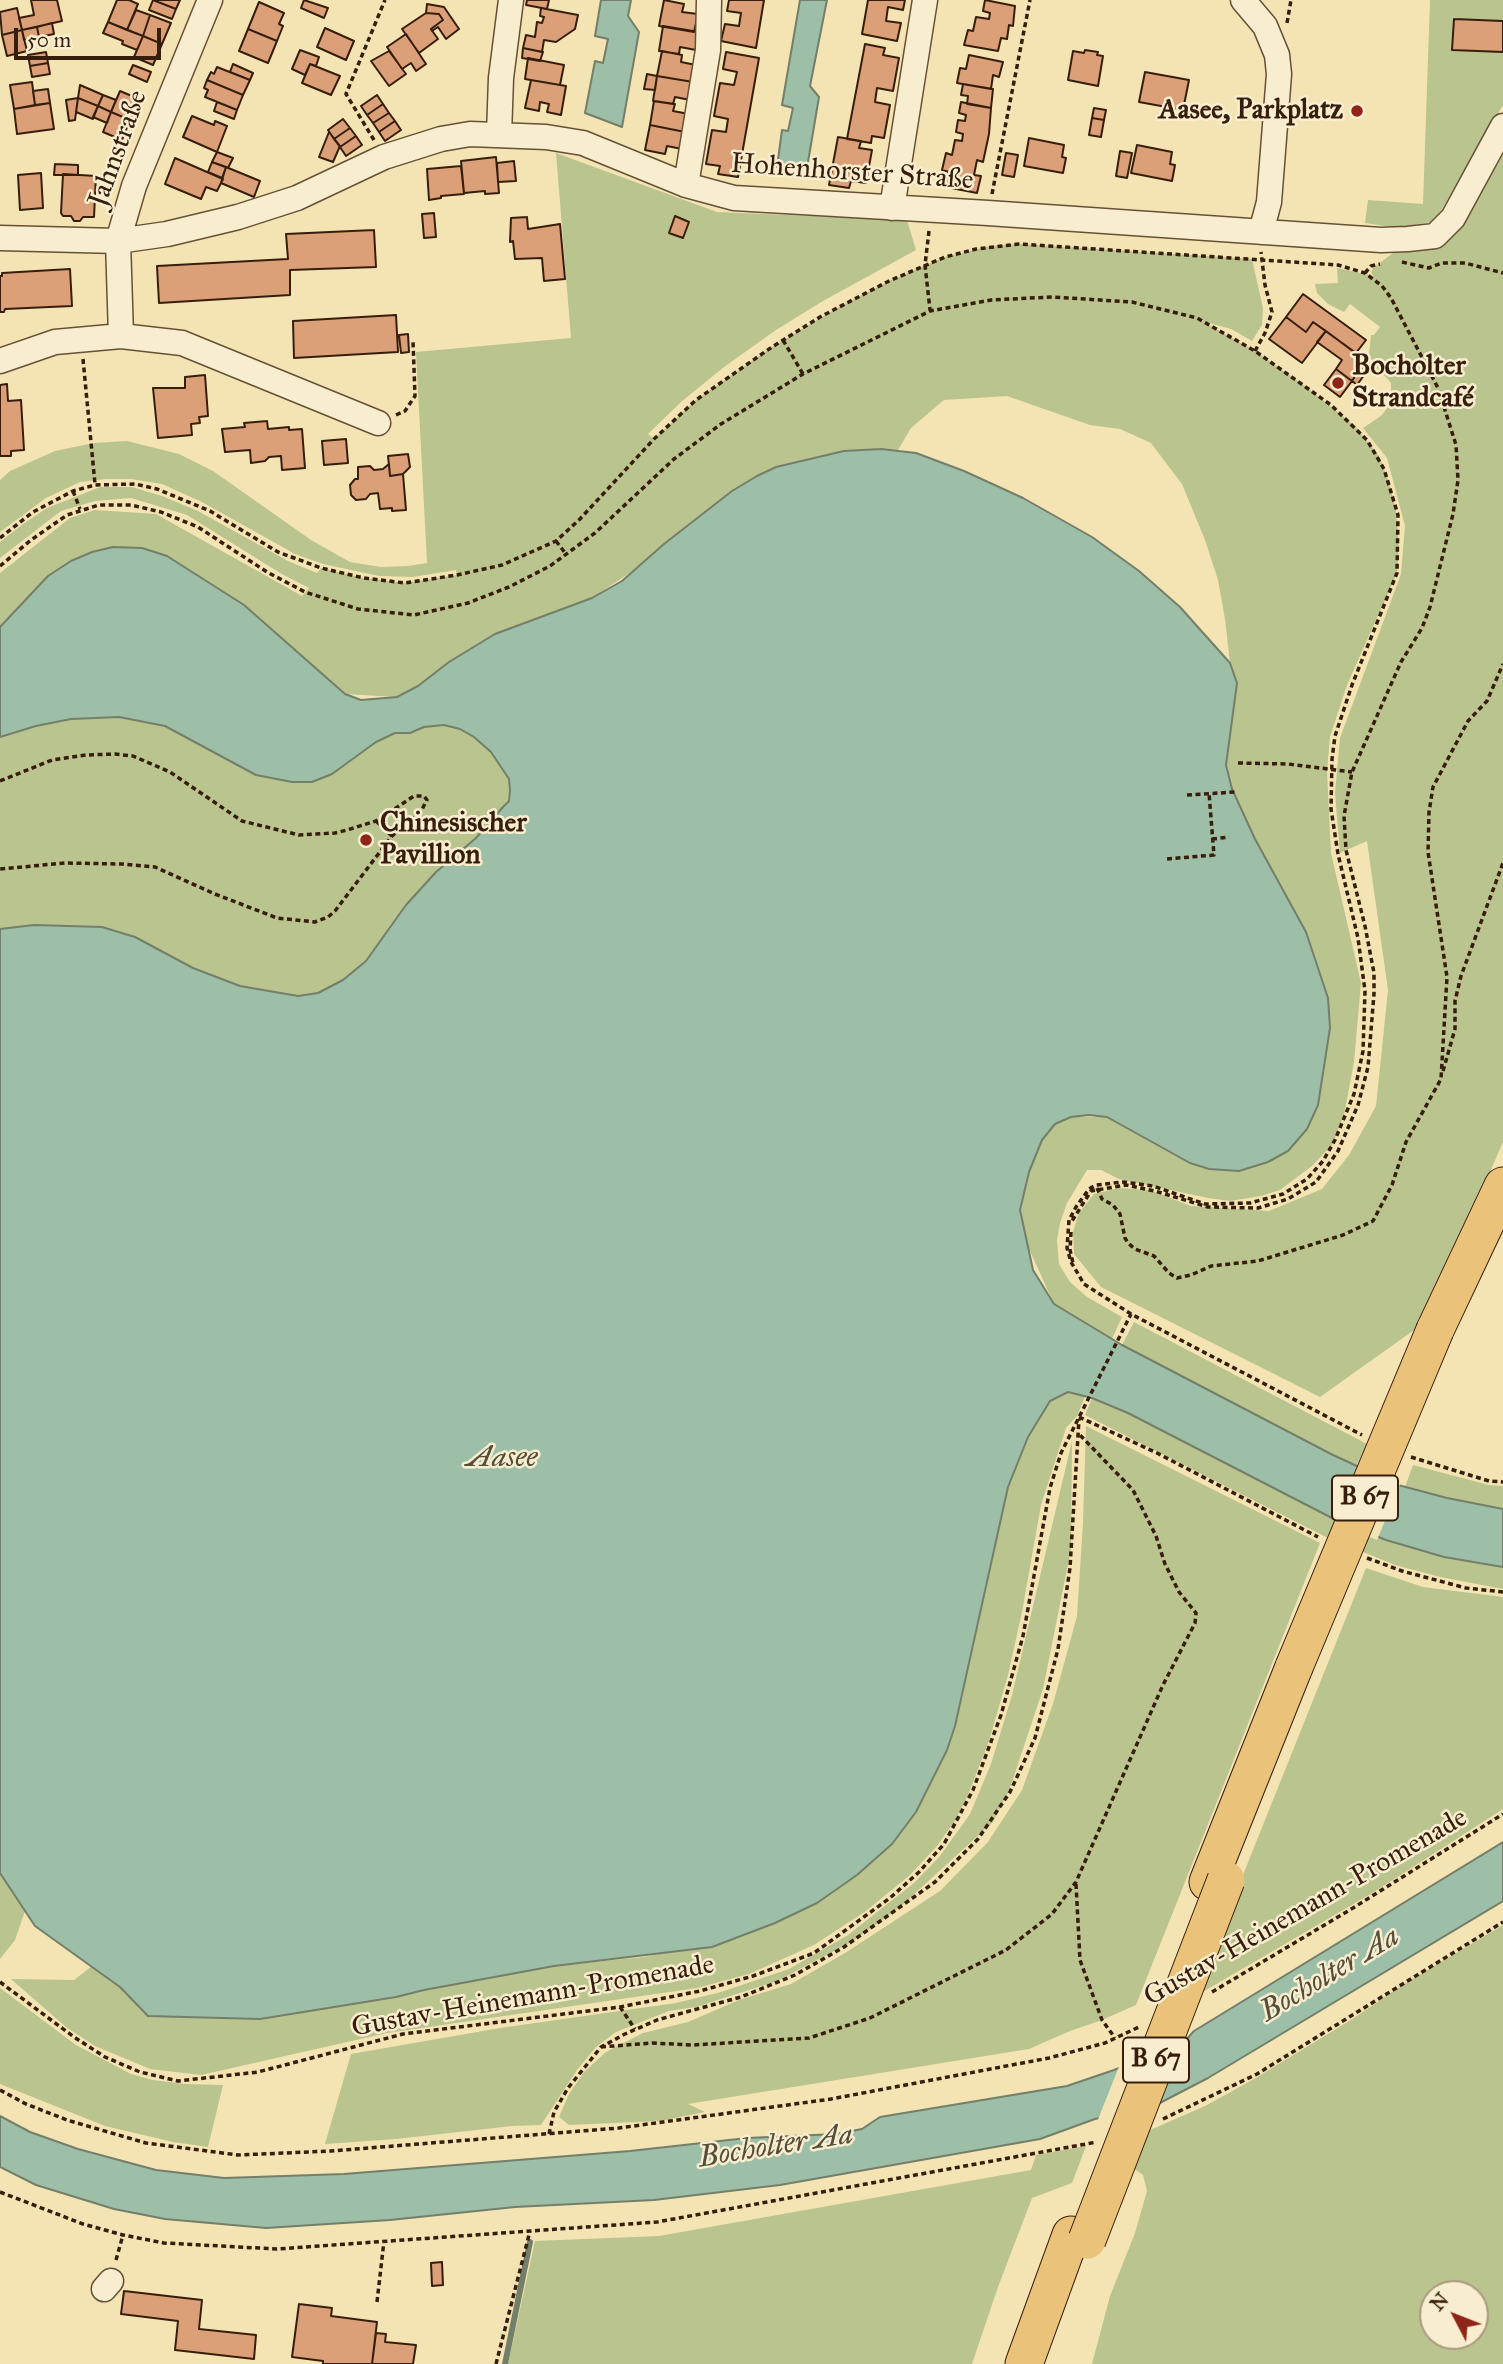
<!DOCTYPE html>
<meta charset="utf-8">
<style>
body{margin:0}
#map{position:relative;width:1503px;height:2364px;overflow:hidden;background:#f4e4b3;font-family:"IM FELL Great Primer",serif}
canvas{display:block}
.north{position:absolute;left:1419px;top:2280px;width:70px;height:70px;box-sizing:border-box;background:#f8edce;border:2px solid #ab9a80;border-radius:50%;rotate:312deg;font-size:19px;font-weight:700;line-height:28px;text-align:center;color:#371e0c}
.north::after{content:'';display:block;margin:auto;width:24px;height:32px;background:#8f2418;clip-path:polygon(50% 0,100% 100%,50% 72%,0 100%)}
.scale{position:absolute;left:14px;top:28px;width:147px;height:32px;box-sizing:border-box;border:4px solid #371e0c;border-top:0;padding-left:9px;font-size:21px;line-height:24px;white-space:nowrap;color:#371e0c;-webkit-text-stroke:5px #f8edce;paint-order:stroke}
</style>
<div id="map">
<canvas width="1503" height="2364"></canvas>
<div class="north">N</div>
<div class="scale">50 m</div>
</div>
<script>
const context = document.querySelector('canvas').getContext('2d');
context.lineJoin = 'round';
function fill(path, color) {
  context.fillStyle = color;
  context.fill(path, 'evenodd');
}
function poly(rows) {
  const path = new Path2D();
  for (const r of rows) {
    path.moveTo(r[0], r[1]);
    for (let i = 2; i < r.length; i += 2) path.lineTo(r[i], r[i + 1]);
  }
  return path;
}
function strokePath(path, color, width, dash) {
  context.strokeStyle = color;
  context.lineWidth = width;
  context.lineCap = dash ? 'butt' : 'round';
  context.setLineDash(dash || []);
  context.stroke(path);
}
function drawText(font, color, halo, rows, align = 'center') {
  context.font = font + ' "IM FELL Great Primer",serif';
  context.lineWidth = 5;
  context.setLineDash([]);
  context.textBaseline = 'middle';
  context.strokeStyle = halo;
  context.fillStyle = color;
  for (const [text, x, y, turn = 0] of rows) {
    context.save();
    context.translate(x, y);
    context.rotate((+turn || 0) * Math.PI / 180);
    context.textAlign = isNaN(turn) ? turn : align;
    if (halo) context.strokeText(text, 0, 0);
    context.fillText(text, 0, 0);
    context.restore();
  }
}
fill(poly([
 [1430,0,1503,0,1503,105,1440,212,1430,222,1398,228,1365,223,1368,200,1423,204],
 [1503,151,1503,1142,1424,1323,1320,1397,1101,1287,1074,1254,1073,1232,1079,1213,1094,1194,1118,1188,1149,1190,1191,1206,1269,1211,1322,1189,1349,1155,1376,1106,1388,990,1367,841,1340,853,1335,793,1340,738,1401,574,1405,526,1387,458,1363,428,1381,416,1391,403,1391,383,1386,377,1378,372,1369,355,1371,335,1374,335,1380,327,1350,304,1344,312,1328,304,1317,293,1315,284,1338,283,1337,268,1374,276,1371,273,1373,268,1393,253,1457,231],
 [556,153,717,212,907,220,916,250,823,301,776,330,724,367,681,402,648,434,654,439,696,400,772,347,837,308,889,281,945,257,991,246,1019,244,1252,259,1263,308,1262,325,1252,341,1231,329,1202,321,1255,351,1305,386,1355,426,1379,456,1389,482,1396,511,1399,546,1397,573,1347,685,1330,737,1327,771,1331,853,1361,983,1354,1062,1344,1115,1332,1145,1312,1166,1280,1190,1261,1196,1230,1201,1208,1198,1119,1179,1101,1170,1087,1170,1067,1203,1060,1223,1057,1240,1059,1264,1070,1282,1087,1297,1122,1317,1112,1339,1054,1304,1025,1240,1020,1210,1029,1172,1042,1140,1055,1124,1071,1117,1107,1117,1190,1163,1239,1171,1268,1162,1288,1151,1255,839,1232,789,1226,765,1237,682,1230,663,1225,619,1218,580,1205,540,1182,484,1151,443,1120,429,1090,425,1007,396,944,400,911,428,898,450,844,451,776,467,685,528,643,564,592,598,476,645,449,662,418,686,397,697,345,694,244,605,207,581,92,552,71,561,48,576,0,627,0,573,70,518,95,510,156,514,302,596,309,588,280,573,187,515,131,498,95,501,61,511,0,558,0,542,23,524,47,508,100,487,132,487,162,496,198,511,288,561,317,573,321,568,363,578,405,583,457,575,456,570,413,577,379,576,323,564,295,554,202,502,162,484,131,479,106,479,80,482,46,498,0,532,0,480,10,471,55,451,94,443,127,441,179,454,213,471,311,540,350,562,381,567,408,566,427,563,416,352,571,338],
 [107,717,119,717,165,726,256,775,292,782,312,782,332,774,376,742,395,733,410,733,424,727,444,725,460,729,474,737,491,752,509,779,509,801,476,838,436,872,406,905,367,961,343,980,318,993,298,996,240,986,193,968,102,927,34,925,0,929,0,737,36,726,71,719],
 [1134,1322,1367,1444,1356,1466,1122,1345],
 [1068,1391,1085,1396,1077,1416,1066,1428,1041,1505,1022,1612,1008,1675,989,1741,968,1795,954,1822,937,1846,910,1875,866,1911,814,1945,749,1974,697,1988,387,2033,201,2075,150,2069,95,2046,66,2027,11,1979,74,1980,92,1966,120,1987,148,2016,260,2019,396,1997,424,1990,554,1966,644,1957,744,1936,817,1903,857,1875,892,1844,916,1812,947,1750,955,1727,1008,1487,1028,1437,1050,1401],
 [1092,1398,1128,1413,1332,1518,1386,1540,1444,1557,1503,1567,1503,1589,1440,1577,1395,1565,1326,1537,1085,1415],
 [1086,1426,1320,1543,1136,2005,1102,2020,1070,2031,1029,2049,688,2104,705,2112,660,2121,569,2125,559,2117,569,2094,584,2072,606,2052,643,2033,688,2022,739,2000,791,1984,845,1953,940,1891,988,1842,1022,1790,1053,1704,1077,1616,1083,1523],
 [1072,1441,1071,1549,1043,1689,1009,1791,993,1822,900,1907,853,1941,777,1981,696,2007,669,2011,616,2032,596,2047,577,2070,541,2125,512,2126,396,2139,325,2144,351,2054,500,2028,676,2003,721,1992,789,1969,848,1935,914,1883,940,1856,970,1814,991,1764,1012,1695],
 [1413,1465,1489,1485,1503,1486,1503,1509,1447,1498,1405,1487],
 [1366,1568,1423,1587,1503,1597,1503,1809,1374,1892,1194,1997],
 [0,1873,25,1911,15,1940,0,1959],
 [1503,1925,1503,2364,1092,2364,1110,2296,1135,2233,1147,2191,1143,2175,1129,2165,1141,2134,1205,2106,1254,2079,1354,2018,1401,1986],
 [1433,2294,1475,2294,1475,2336,1433,2336],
 [0,1988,76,2045,131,2074,153,2080,185,2084,223,2085,208,2147,173,2142,105,2126,0,2084],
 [1086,2146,1072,2183,1032,2198,998,2287,972,2364,508,2364,535,2241,659,2236,1031,2170,1036,2155]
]), '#bac48e');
const water = poly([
 [601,0,631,0,628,16,639,32,622,127,585,113,595,61,603,63,608,39,595,36,601,0],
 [800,0,827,0,810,86,819,97,807,168,777,167,782,130,788,131,793,108,782,105,800,0],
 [881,449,916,453,964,471,1023,498,1092,537,1139,571,1180,607,1230,663,1237,683,1226,765,1232,789,1255,839,1306,932,1328,998,1330,1028,1318,1105,1307,1129,1288,1151,1268,1162,1239,1171,1209,1169,1190,1163,1107,1117,1089,1115,1071,1117,1055,1124,1042,1140,1029,1172,1020,1210,1033,1270,1054,1304,1122,1345,1333,1455,1398,1485,1447,1498,1503,1509,1503,1567,1444,1557,1386,1540,1332,1518,1128,1413,1092,1398,1068,1392,1050,1401,1028,1437,1008,1487,955,1726,947,1750,916,1812,892,1844,857,1875,817,1903,775,1923,712,1947,554,1966,424,1990,396,1997,260,2019,148,2016,120,1987,35,1926,0,1873,0,929,34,925,102,927,135,937,193,968,240,986,298,996,318,993,343,980,366,961,406,905,436,872,476,838,503,807,509,801,510,790,509,779,491,752,474,737,460,729,444,725,424,727,410,733,395,733,376,742,332,774,312,782,292,782,256,775,165,726,119,717,71,719,36,726,0,737,0,627,48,576,71,561,92,552,113,547,142,548,167,556,244,605,345,694,361,700,397,697,418,686,449,662,495,634,592,598,622,581,664,544,732,491,757,476,776,467,844,451,881,449],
 [1503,1842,1503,1901,1208,2078,1156,2105,1095,2119,1040,2139,780,2185,654,2200,515,2207,390,2220,266,2228,165,2219,114,2209,36,2185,0,2167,0,2116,30,2132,78,2149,156,2170,224,2178,344,2174,630,2151,747,2138,836,2134,862,2129,880,2117,1067,2086,1114,2070,1184,2042,1194,2031,1503,1842]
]);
fill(water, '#9dbfa8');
strokePath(water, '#747f6a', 2);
fill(poly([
 [1363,1466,1401,1482,1377,1540,1338,1524],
 [1173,2043,1147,2110,1097,2122,1120,2064]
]), '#f4e4b3');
strokePath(poly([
 [505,2364,530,2242]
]), '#747f6a', 6);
const building = poly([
 [31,0,57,0,62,21,22,30,19,18,34,15,31,0],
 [117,0,129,0,138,4,127,30,108,22,117,0],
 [153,0,180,0,176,9,153,0],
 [153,0,176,9,172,19,149,10,153,0],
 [304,0,328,8,324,18,301,8,304,0],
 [527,0,549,0,547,9,526,5,527,0],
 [664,0,684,4,682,12,698,14,694,32,659,26,664,0],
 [729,0,764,0,756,48,721,41,725,24,739,26,741,13,727,11,729,0],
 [868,0,905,0,903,10,888,7,886,21,901,23,897,41,862,34,868,0],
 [985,0,1015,6,1013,26,1009,25,1007,39,1001,38,998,51,964,45,968,30,973,31,976,17,989,19,990,13,983,11,985,0],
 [259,2,284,13,279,24,283,26,277,41,248,29,259,2],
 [427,4,444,7,459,29,446,39,438,27,432,31,431,29,443,20,439,14,426,13,427,4],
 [17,8,22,30,2,35,0,12,17,8],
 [541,8,578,15,575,29,556,42,544,40,542,52,523,48,526,35,535,37,537,22,542,23,544,17,540,16,541,8],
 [136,10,150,15,143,36,127,30,136,10],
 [426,13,439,14,443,20,431,29,438,39,419,53,402,29,426,13],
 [150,15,171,23,162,44,143,36,150,15],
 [1454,19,1503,21,1503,52,1452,50,1454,19],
 [108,22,143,36,137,50,122,44,123,41,103,33,108,22],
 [52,23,54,34,39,37,37,27,52,23],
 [663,26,699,32,696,50,680,47,679,54,659,51,663,26],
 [37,27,39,37,24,40,22,30,37,27],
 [325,28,354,41,346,60,317,47,325,28],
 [248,29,277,41,268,63,239,51,248,29],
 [22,30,27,51,7,56,2,35,22,30],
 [406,34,426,64,416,71,411,63,402,69,387,47,406,34],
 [143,36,162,44,153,65,134,57,143,36],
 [865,44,885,48,883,55,899,58,893,91,877,88,875,102,890,105,884,138,872,136,871,143,847,139,865,44],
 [523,48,543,52,540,61,522,58,523,48],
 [300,50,319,57,316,66,310,64,305,75,292,69,300,50],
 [1085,50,1098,52,1097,55,1103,56,1098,86,1068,80,1073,51,1084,53,1085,50],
 [389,51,406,74,389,86,371,61,389,51],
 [662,51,682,55,681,62,696,65,693,82,657,76,662,51],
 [46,52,48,63,30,66,28,55,46,52],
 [726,52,759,58,738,177,718,174,720,166,706,164,712,130,726,132,728,119,714,116,720,83,734,85,737,72,723,69,726,52],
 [969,55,1003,62,999,77,993,75,991,89,957,83,960,68,966,69,969,55],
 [528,58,564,65,560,85,566,86,525,79,528,58],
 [48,63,50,74,32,77,30,66,48,63],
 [233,64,253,73,250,80,230,72,233,64],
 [310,64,340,76,331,95,302,83,310,64],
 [133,65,151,72,147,82,129,74,133,65],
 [217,67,250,80,243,95,207,80,211,72,214,74,217,67],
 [1145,72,1189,80,1183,110,1139,102,1145,72],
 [647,74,657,76,655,90,644,89,647,74],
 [657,76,693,82,690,100,675,97,673,104,653,101,657,76],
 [525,79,566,86,561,115,547,112,549,104,540,102,539,111,525,108,531,80,525,79],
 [207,80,243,95,237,110,205,97,208,90,204,88,207,80],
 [32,82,35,105,14,109,10,85,32,82],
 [963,84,993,89,991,108,967,104,968,96,961,95,963,84],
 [80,85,103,95,98,106,78,98,80,85],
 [48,89,50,103,35,105,33,91,48,89],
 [120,91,139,99,130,120,111,112,120,91],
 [103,95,116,100,111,112,98,106,103,95],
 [377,95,383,104,367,115,361,106,377,95],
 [78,98,98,106,93,119,76,112,78,98],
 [78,98,75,120,69,121,66,100,78,98],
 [654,101,675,104,673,111,689,114,685,132,650,125,654,101],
 [217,102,237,110,234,119,214,111,217,102],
 [961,102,991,108,989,134,983,162,977,160,974,175,981,176,977,193,946,187,949,172,942,170,946,153,952,155,955,140,962,141,963,134,956,132,958,120,965,121,966,115,959,113,961,102],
 [50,103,54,129,17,134,14,109,50,103],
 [383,104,389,113,373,123,367,115,383,104],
 [98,106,111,112,107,123,93,117,98,106],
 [1094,108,1106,110,1104,120,1092,118,1094,108],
 [111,112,130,120,122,140,103,132,111,112],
 [389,113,395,121,379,132,373,123,389,113],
 [192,116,214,125,215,121,227,126,217,152,183,137,192,116],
 [1092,118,1104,120,1101,137,1089,135,1092,118],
 [343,119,350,128,334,139,328,130,343,119],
 [395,121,401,130,385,141,379,132,395,121],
 [650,125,685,132,682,149,667,146,665,154,645,150,650,125],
 [350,128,356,136,340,147,334,139,350,128],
 [329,132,340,146,333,162,319,157,329,132],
 [356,136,362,145,346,156,340,147,356,136],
 [838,137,861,141,859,148,872,150,866,183,851,181,849,188,829,185,838,137],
 [1029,138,1064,145,1062,157,1066,158,1063,173,1024,166,1029,138],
 [1137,145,1172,152,1170,164,1175,165,1172,181,1131,173,1137,145],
 [1120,151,1132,153,1127,178,1116,176,1120,151],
 [217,152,233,158,228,168,212,162,217,152],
 [1006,153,1018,155,1014,177,1002,175,1006,153],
 [496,157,499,193,485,194,485,191,464,193,461,161,496,157],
 [175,158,223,179,217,191,206,187,201,199,165,184,175,158],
 [514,161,516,181,498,182,497,163,514,161],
 [212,162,226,167,222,178,208,172,212,162],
 [55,164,78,165,78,175,54,175,55,164],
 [461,166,464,194,441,196,441,198,429,200,427,169,461,166],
 [226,167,260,181,254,197,221,183,226,167],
 [41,173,43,208,20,210,18,175,41,173],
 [63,174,96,176,94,217,83,217,80,221,74,221,71,216,63,216,61,213,63,174],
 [434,213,436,237,424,238,422,214,434,213],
 [675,216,689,222,683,238,669,233,675,216],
 [527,217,528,229,560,224,565,279,544,281,542,258,515,259,513,241,510,242,511,218,527,217],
 [374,230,376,267,290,270,290,295,159,303,157,266,288,259,286,234,374,230],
 [70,269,72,306,5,309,4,312,0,312,0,276,2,276,2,273,70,269],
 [1303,294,1366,340,1356,353,1313,322,1306,332,1286,317,1303,294],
 [396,315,398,352,294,358,293,321,396,315],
 [1286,317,1306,332,1313,322,1326,331,1302,363,1269,339,1286,317],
 [1326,331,1362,358,1355,368,1359,370,1352,381,1336,369,1342,360,1317,342,1326,331],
 [408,334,409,352,401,353,399,335,408,334],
 [1358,364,1367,371,1357,385,1352,381,1359,370,1355,368,1358,364],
 [1336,369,1352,381,1340,397,1324,385,1336,369],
 [205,375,208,416,199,417,200,423,191,424,192,435,158,438,153,388,185,388,185,377,205,375],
 [7,384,8,401,21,400,24,450,11,451,11,456,0,456,0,385,7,384],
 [267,421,268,429,289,427,289,430,302,429,305,468,282,470,281,456,269,457,265,461,251,463,250,450,225,452,222,429,245,427,244,423,267,421],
 [346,439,348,463,324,465,322,441,346,439],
 [408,454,410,467,403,474,390,476,388,456,408,454],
 [389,464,390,476,403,474,406,510,392,511,392,508,380,509,378,493,370,494,366,499,356,500,351,495,350,485,355,479,358,479,358,467,370,466,374,470,383,469,389,464],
 [442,2262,443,2285,432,2286,431,2263,442,2262],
 [124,2291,202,2300,199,2329,256,2335,254,2359,175,2350,178,2321,121,2314,124,2291],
 [299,2304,332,2308,331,2316,377,2322,372,2364,323,2364,323,2361,292,2357,299,2304],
 [376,2333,386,2334,385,2342,416,2345,413,2364,372,2364,376,2333]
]);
fill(building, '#dca078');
strokePath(building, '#371e0c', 2);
const minor = poly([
 [1243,0,1265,26,1277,55,1279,74,1269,202,1261,232],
 [499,135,501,78,511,0],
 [686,185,708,50,709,0],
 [892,208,925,0],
 [0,238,118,241,167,234,238,217,297,198,384,157,441,139,470,134,546,137,583,143,686,185,734,198,988,213,1381,240,1408,239,1435,236,1453,218,1503,126],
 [121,336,118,241,134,186,210,0],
 [0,361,55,342,121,336,182,343,378,423],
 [104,2289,111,2281]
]);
const highway = poly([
 [1435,1330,1503,1186],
 [1208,1882,1294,1667],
 [1024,2364,1071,2235]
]);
strokePath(minor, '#665036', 27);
strokePath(highway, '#371e0c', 39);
strokePath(poly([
 [1287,23,1291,0],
 [374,140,346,94,385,0],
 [992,194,1030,0],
 [929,231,925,265,930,310],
 [1402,262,1429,268,1442,263,1465,263,1503,273],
 [1365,273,1371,266,1380,264],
 [783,340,803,374],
 [1255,351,1265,333,1272,312,1265,285,1261,252],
 [83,359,95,484],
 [396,415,405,411,415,396,413,341],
 [73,491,80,509],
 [0,538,33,512,73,491,95,485,135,484,157,489,210,511,278,552,321,568,364,578,405,583,457,575,502,565,556,541,579,520,654,439,696,400,772,347,820,317,889,281,945,257,976,249,1019,244,1338,265,1365,273,1382,286,1391,298,1438,388,1456,445,1458,480,1453,514,1430,607,1422,628,1401,662,1352,772,1344,816,1346,850,1365,926,1374,973,1374,994,1368,1067,1358,1105,1338,1151,1316,1182,1288,1199,1258,1208,1208,1207,1155,1191,1126,1185,1091,1191,1072,1221],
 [556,541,566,554],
 [0,566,31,540,67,515,99,505,131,505,161,512,198,527,267,572,305,592,358,609,414,615,468,603,509,587,550,566,595,533,674,459,721,424,803,374,930,311,991,300,1052,297,1132,302,1197,318,1255,351,1331,405,1367,440,1384,469,1398,515,1397,573,1352,685,1335,736,1332,759,1331,809,1338,854,1358,938,1365,991,1363,1051,1354,1094,1335,1140,1323,1161,1307,1179,1283,1194,1250,1203,1205,1204,1153,1186,1124,1182,1096,1185,1089,1189,1076,1207,1069,1220,1067,1248,1071,1262,1084,1284,1131,1314,1362,1435],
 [1238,763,1288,764,1352,772],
 [0,781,52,760,86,755,115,754,133,756,170,772,242,821,299,835,335,833,347,830,376,821,414,796,424,796,427,800,420,813,392,836,335,911,328,917,315,922,277,918,215,894,155,867,122,864,65,863,0,869],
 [1187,795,1235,792],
 [376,821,392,836],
 [1212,839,1229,837],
 [1167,859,1214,855,1209,793],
 [1443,1071,1455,1029,1455,1001,1461,976,1503,863],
 [1097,1188,1102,1199,1113,1205,1120,1214,1125,1238,1128,1243,1135,1249,1154,1256,1169,1273,1177,1278,1191,1275,1211,1266,1258,1261,1343,1235,1373,1221,1392,1185,1406,1142,1441,1079,1447,977,1428,852,1429,812,1433,787,1468,721,1487,701,1503,664],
 [1071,1232,1070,1250,1073,1263],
 [1079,1417,1157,1453,1318,1537],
 [1411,1457,1489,1481,1503,1482],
 [1367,1558,1402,1571,1466,1588,1503,1592],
 [1076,1884,1080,1960,1102,2020,1115,2038],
 [0,1982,74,2037,105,2057,140,2072,178,2081,258,2072,403,2034,620,2007,700,1991,753,1976,814,1953,890,1898,919,1872,944,1844,973,1790,1001,1715,1023,1636,1050,1488,1061,1453,1131,1314],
 [1212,1992,1353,1908,1503,1814],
 [620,2007,635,2029],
 [601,2047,652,2043,693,2045,809,2038,870,2018,1006,1950,1052,1914,1076,1882,1163,1685,1195,1623,1196,1613,1179,1592,1165,1564,1156,1536,1133,1490,1079,1434],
 [0,2090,26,2104,67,2120,146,2143,238,2155,331,2151,619,2128,831,2099,1049,2058,1105,2043,1139,2027],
 [1163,2119,1257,2074,1503,1922],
 [549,2134,554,2112,568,2088,601,2047,625,2034,657,2020,741,1997,795,1975,844,1947,935,1882,978,1839,1010,1792,1035,1738,1058,1649,1070,1568,1079,1419],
 [0,2192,83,2224,123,2235,164,2243,277,2249,657,2222,1097,2142],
 [116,2260,123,2235],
 [377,2302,384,2241],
 [496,2364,530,2231]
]), '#371e0c', 3.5, [5, 3.5]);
strokePath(minor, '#f8edce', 24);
strokePath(highway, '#eac27a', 37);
const highwayBridge = poly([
 [1294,1667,1435,1330],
 [1087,2240,1226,1880]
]);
strokePath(highwayBridge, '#371e0c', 39, []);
strokePath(highwayBridge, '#eac27a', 37);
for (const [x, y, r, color] of [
 [1357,111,7,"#8f2418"],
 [1338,383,7,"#8f2418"],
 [366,840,7,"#8f2418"]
]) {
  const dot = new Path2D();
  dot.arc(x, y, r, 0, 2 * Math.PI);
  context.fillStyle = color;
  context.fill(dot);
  strokePath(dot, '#f8edce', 2.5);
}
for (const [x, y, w] of [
 [1365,1498,66],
 [1156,2060,66]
]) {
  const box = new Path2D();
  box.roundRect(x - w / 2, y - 22.5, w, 45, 5);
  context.fillStyle = '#f8edce';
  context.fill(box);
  strokePath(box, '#371e0c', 2);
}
drawText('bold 26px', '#371e0c', null, [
 ["B 67",1365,1498],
 ["B 67",1156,2060]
]);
drawText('bold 28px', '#371e0c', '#f8edce', [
 ["Aasee, Parkplatz",1343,111,"right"],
 ["Bocholter",1352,367],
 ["Strandcafé",1352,399],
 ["Chinesischer",380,824],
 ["Pavillion",380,856]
], 'left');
drawText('28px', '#371e0c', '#f8edce', [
 ["Jahnstraße",119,149,-70],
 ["Hohenhorster Straße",852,173,4],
 ["Gustav-Heinemann-Promenade",1306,1908,-30],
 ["Gustav-Heinemann-Promenade",533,1997,-10]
]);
drawText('italic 30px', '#564e3b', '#f8edce', [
 ["Aasee",502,1459],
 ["Bocholter Aa",1330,1975,-31],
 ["Bocholter Aa",776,2147,-9]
]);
</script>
